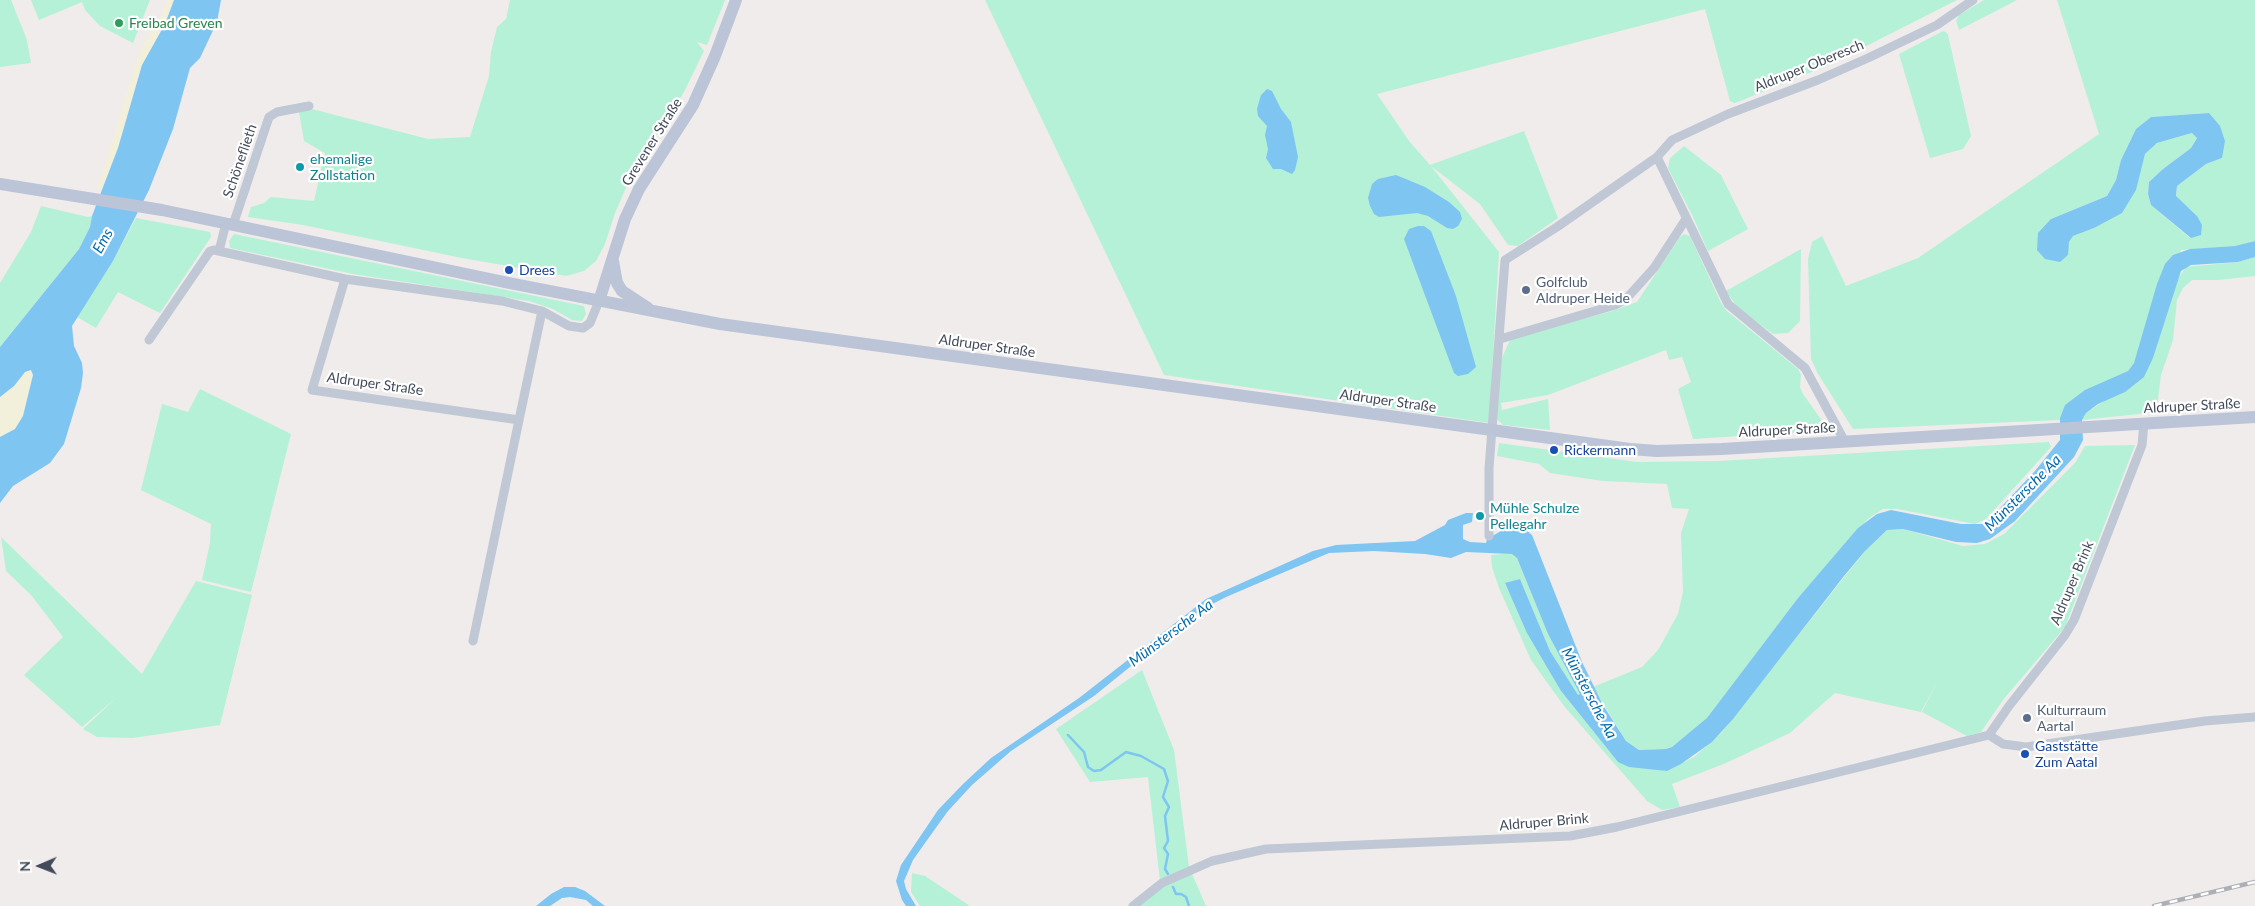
<!DOCTYPE html>
<meta charset="utf-8">
<style>
body{margin:0}
#map{position:relative;width:2255px;height:906px;overflow:hidden;background:#efeceb;font-family:Lato,sans-serif}
canvas{display:block}
.north{position:absolute;left:15px;top:841px;width:50px;height:50px;-webkit-text-stroke:4px #fff;paint-order:stroke;rotate:269deg;font-size:14px;font-weight:700;line-height:20px;text-align:center;color:#434b5a}
.north::after{content:'';display:block;margin:auto;width:18px;height:22px;background:#434b5a;clip-path:polygon(50% 0,100% 100%,50% 72%,0 100%)}
</style>
<div id="map">
<canvas width="2255" height="906"></canvas>
<div class="north">N</div>
</div>
<script>
const context = document.querySelector('canvas').getContext('2d');
context.lineJoin = 'round';
function fill(path, color) {
  context.fillStyle = color;
  context.fill(path, 'evenodd');
}
function poly(rows) {
  const path = new Path2D();
  for (const r of rows) {
    path.moveTo(r[0], r[1]);
    for (let i = 2; i < r.length; i += 2) path.lineTo(r[i], r[i + 1]);
  }
  return path;
}
function strokePath(path, color, width, dash) {
  context.strokeStyle = color;
  context.lineWidth = width;
  context.lineCap = dash ? 'butt' : 'round';
  context.setLineDash(dash || []);
  context.stroke(path);
}
function drawText(font, color, halo, rows, align = 'center') {
  context.font = font + ' Lato,sans-serif';
  context.lineWidth = 4.5;
  context.setLineDash([]);
  context.textBaseline = 'middle';
  context.strokeStyle = halo;
  context.fillStyle = color;
  for (const [text, x, y, turn = 0] of rows) {
    context.save();
    context.translate(x, y);
    context.rotate((+turn || 0) * Math.PI / 180);
    context.textAlign = isNaN(turn) ? turn : align;
    if (halo) context.strokeText(text, 0, 0);
    context.fillText(text, 0, 0);
    context.restore();
  }
}
fill(poly([
 [0,0,11,0,27,40,31,63,0,67],
 [31,0,150,0,133,43,100,26,85,10,82,2,39,20],
 [510,0,725,0,707,45,697,42,704,51,684,92,632,174,615,213,605,244,596,261,584,271,566,276,462,258,303,225,248,217,251,207,264,203,271,197,314,201,325,153,304,141,299,112,312,109,428,139,470,137,489,76,491,52,497,27,506,19],
 [985,0,1957,0,1829,65,1735,103,1730,101,1705,9,1377,94,1409,141,1430,165,1524,131,1558,218,1518,246,1508,245,1480,204,1431,166,1499,252,1489,423,1164,375],
 [1984,0,2017,0,1959,30,1956,21,1959,15],
 [2057,0,2255,0,2255,241,2235,246,2181,250,2134,363,2128,371,2065,405,2060,420,1853,429,1818,374,1811,359,1808,259,1812,242,1822,236,1846,286,1918,258,2099,134],
 [2209,113,2222,158,2206,164,2177,186,2176,197,2197,216,2190,238,2151,205,2148,194,2149,182,2163,169,2191,148,2197,137,2193,133,2157,143,2145,154,2140,170,2094,228,2073,236,2069,242,2051,219,2107,196,2116,180,2121,160,2136,129,2151,117],
 [1943,31,1946,32,1948,35,1971,136,1963,149,1930,158,1899,54],
 [1684,146,1721,175,1748,229,1708,251,1693,217,1668,168,1670,158],
 [41,206,88,217,92,216,90,227,79,249,0,347,0,283,31,232],
 [136,218,210,232,211,237,160,313,118,292,96,328,77,317,113,261],
 [234,234,584,306,586,314,582,321,572,320,553,309,529,301,353,274,230,248,229,241],
 [1684,234,1690,236,1721,303,1727,311,1798,369,1801,375,1800,387,1803,394,1823,422,1824,427,1817,431,1693,439,1678,389,1691,382,1682,357,1669,360,1666,350,1548,395,1501,403,1502,410,1548,399,1550,430,1503,425,1496,418,1500,362,1511,338,1609,312,1637,302,1680,237],
 [1801,249,1800,321,1788,333,1773,334,1738,308,1726,291],
 [2255,257,2255,276,2218,280,2192,280,2183,288,2177,300,2173,340,2161,375,2157,407,2158,412,2082,420,2086,413,2104,401,2153,358,2177,280,2186,267,2238,262],
 [200,389,291,434,251,592,202,580,210,543,211,524,141,490,162,404,188,412],
 [2049,442,2051,447,1986,519,1975,524,1897,509,1883,509,1869,518,1798,598,1702,725,1672,747,1666,749,1639,750,1626,741,1593,687,1642,667,1658,650,1678,614,1683,592,1681,533,1689,509,1672,508,1667,484,1603,481,1550,473,1539,464,1497,456,1499,443,1637,462,1718,461],
 [2135,445,2065,627,2003,700,1981,732,1967,736,1922,712,1938,680,1921,712,1835,693,1790,733,1726,763,1672,784,1680,807,1662,810,1647,801,1564,706,1531,660,1499,588,1492,567,1491,555,1512,553,1517,558,1548,634,1580,694,1578,696,1550,651,1520,579,1505,584,1561,691,1618,762,1667,771,1694,757,1721,733,1864,552,1887,530,1903,529,1963,546,1985,544,2004,534,2075,463,2085,446],
 [1,537,142,674,196,581,252,595,220,725,133,738,97,737,83,729,117,697,82,727,24,675,63,637,32,596,6,571],
 [1142,670,1174,750,1189,867,1206,906,1127,906,1165,879,1160,881,1148,777,1090,782,1056,729],
 [912,873,925,876,970,906,920,906,911,892]
]), '#b5f1d7');
fill(poly([
 [167,0,174,0,165,24,142,65,118,148,102,190,97,189,137,59,144,43,159,19],
 [31,370,33,375,31,384,23,416,15,429,0,437,0,397,14,386,25,372]
]), '#f2efda');
fill(poly([
 [174,0,221,0,217,22,200,58,190,68,173,129,149,190,113,261,72,326,74,346,82,363,83,373,81,388,64,444,50,463,13,486,0,503,0,437,15,429,23,416,33,375,31,370,25,372,14,386,0,397,0,347,79,249,90,227,92,216,118,148,142,65,165,24],
 [1267,89,1272,91,1281,109,1291,122,1298,157,1295,170,1292,174,1281,169,1273,169,1266,158,1268,149,1265,135,1267,126,1258,116,1257,109,1261,95],
 [2209,113,2220,126,2225,141,2222,158,2206,164,2177,186,2176,196,2197,216,2202,225,2201,235,2191,238,2151,205,2148,194,2149,182,2163,169,2191,148,2197,138,2192,133,2157,143,2145,154,2136,190,2122,213,2094,228,2073,236,2069,242,2068,255,2060,262,2045,259,2037,250,2038,233,2051,219,2107,196,2116,180,2121,160,2136,129,2151,117],
 [1396,175,1425,187,1449,202,1460,212,1462,219,1458,226,1453,229,1447,228,1428,216,1417,213,1379,217,1374,214,1370,206,1368,198,1372,184,1378,179],
 [1418,226,1424,226,1431,231,1456,296,1476,367,1468,374,1458,376,1454,373,1404,239,1409,229],
 [2255,241,2255,257,2238,262,2191,265,2181,271,2153,358,2144,377,2125,392,2098,404,2086,413,2082,420,2083,440,2074,457,2015,521,1990,539,1977,543,1956,542,1903,529,1887,530,1864,552,1844,576,1733,719,1712,742,1681,764,1667,771,1629,767,1618,762,1561,691,1527,633,1505,583,1520,579,1550,651,1578,695,1580,694,1548,634,1517,558,1512,554,1466,552,1451,558,1425,554,1374,551,1329,553,1226,597,1199,611,1094,696,1011,751,972,785,948,811,925,843,913,860,904,881,906,889,916,906,906,906,902,900,896,881,901,865,938,810,963,784,991,758,1079,698,1206,599,1313,551,1336,545,1415,541,1445,525,1448,520,1466,513,1473,513,1472,522,1463,525,1463,539,1470,542,1486,543,1487,539,1508,527,1515,524,1524,528,1532,535,1582,662,1603,705,1626,741,1639,750,1666,749,1672,747,1707,718,1798,598,1858,528,1877,514,1891,510,1961,524,1983,524,1988,521,2035,471,2060,440,2060,418,2065,405,2085,390,2128,371,2134,363,2157,284,2165,264,2173,255,2190,249,2235,246],
 [564,887,575,887,585,891,605,906,593,906,586,900,570,897,562,898,550,906,536,906,551,894]
]), '#7ec5f2');
strokePath(poly([
 [1068,735,1084,752,1088,767,1094,771,1101,770,1126,752,1141,756,1164,769,1168,781,1163,797,1169,807,1165,816,1168,841,1164,848,1168,854,1165,869,1168,874],
 [1173,887,1176,894,1181,894,1186,897,1189,906]
]), '#7ec5f2', 2.5);
strokePath(poly([
 [1657,157,1728,304,1805,368,1845,442],
 [233,225,269,117,277,112,309,106],
 [219,251,226,223],
 [345,279,312,390,519,420,542,311],
 [1500,339,1615,305,1626,299,1654,268,1686,219],
 [149,340,210,251,214,250,345,279,502,301,542,311,569,326,583,328,590,323,599,301],
 [1489,536,1489,468,1505,260,1557,227,1657,157,1672,140,1728,114,1818,80,1868,58,1937,25,1973,0],
 [473,641,519,420],
 [1989,735,2003,744,2026,747,2205,721,2255,717],
 [1133,906,1162,883,1212,861,1266,849,1570,836,1617,827,1989,735,2009,706,2065,635,2074,620,2142,445,2144,423]
]), '#c0c8d5', 9);
strokePath(poly([
 [0,184,162,210,509,283,720,324,1630,449,1657,451,1722,449,2255,417],
 [613,261,617,283,622,291,648,308],
 [599,301,625,219,639,189,693,105,715,56,736,0]
]), '#bcc4d7', 12);
const rail = poly([
 [2154,906,2255,882]
]);
strokePath(rail, '#adafb7', 4.5);
strokePath(rail, '#fff', 2.5, [8]);
for (const [x, y, r, color] of [
 [119,23,5,"#2e9e5b"],
 [300,167,5,"#0f9aa8"],
 [509,270,5,"#1a4fb4"],
 [1526,290,5,"#5c6f8a"],
 [1554,450,5,"#1a4fb4"],
 [1480,516,5,"#0f9aa8"],
 [2027,718,5,"#5c6f8a"],
 [2025,754,5,"#1a4fb4"]
]) {
  const dot = new Path2D();
  dot.arc(x, y, r, 0, 2 * Math.PI);
  context.fillStyle = color;
  context.fill(dot);
  strokePath(dot, '#fff', 2);
}
drawText('14px', '#27864d', '#fff', [
 ["Freibad Greven",129,23]
], 'left');
drawText('14px', '#434b5a', '#fff', [
 ["Aldruper Oberesch",1809,66,-22],
 ["Grevener Straße",652,142,-58],
 ["Schöneflieth",240,161,-71],
 ["Aldruper Straße",987,346,8],
 ["Aldruper Straße",375,384,8],
 ["Aldruper Straße",1388,401,8],
 ["Aldruper Straße",2192,406,-3],
 ["Aldruper Straße",1787,430,-3],
 ["Aldruper Brink",2072,583,-67],
 ["Aldruper Brink",1544,822,-5]
]);
drawText('14px', '#0d838f', '#fff', [
 ["ehemalige",310,159],
 ["Zollstation",310,175],
 ["Mühle Schulze",1490,508],
 ["Pellegahr",1490,524]
], 'left');
drawText('14px', '#164399', '#fff', [
 ["Drees",519,270],
 ["Rickermann",1564,450],
 ["Gaststätte",2035,746],
 ["Zum Aatal",2035,762]
], 'left');
drawText('14px', '#4e5e75', '#fff', [
 ["Golfclub",1536,282],
 ["Aldruper Heide",1536,298],
 ["Kulturraum",2037,710],
 ["Aartal",2037,726]
], 'left');
drawText('italic 15px', '#026bae', '#fff', [
 ["Ems",103,241,-61],
 ["Münstersche Aa",2023,493,-45],
 ["Münstersche Aa",1171,633,-37],
 ["Münstersche Aa",1589,693,62]
]);
</script>
